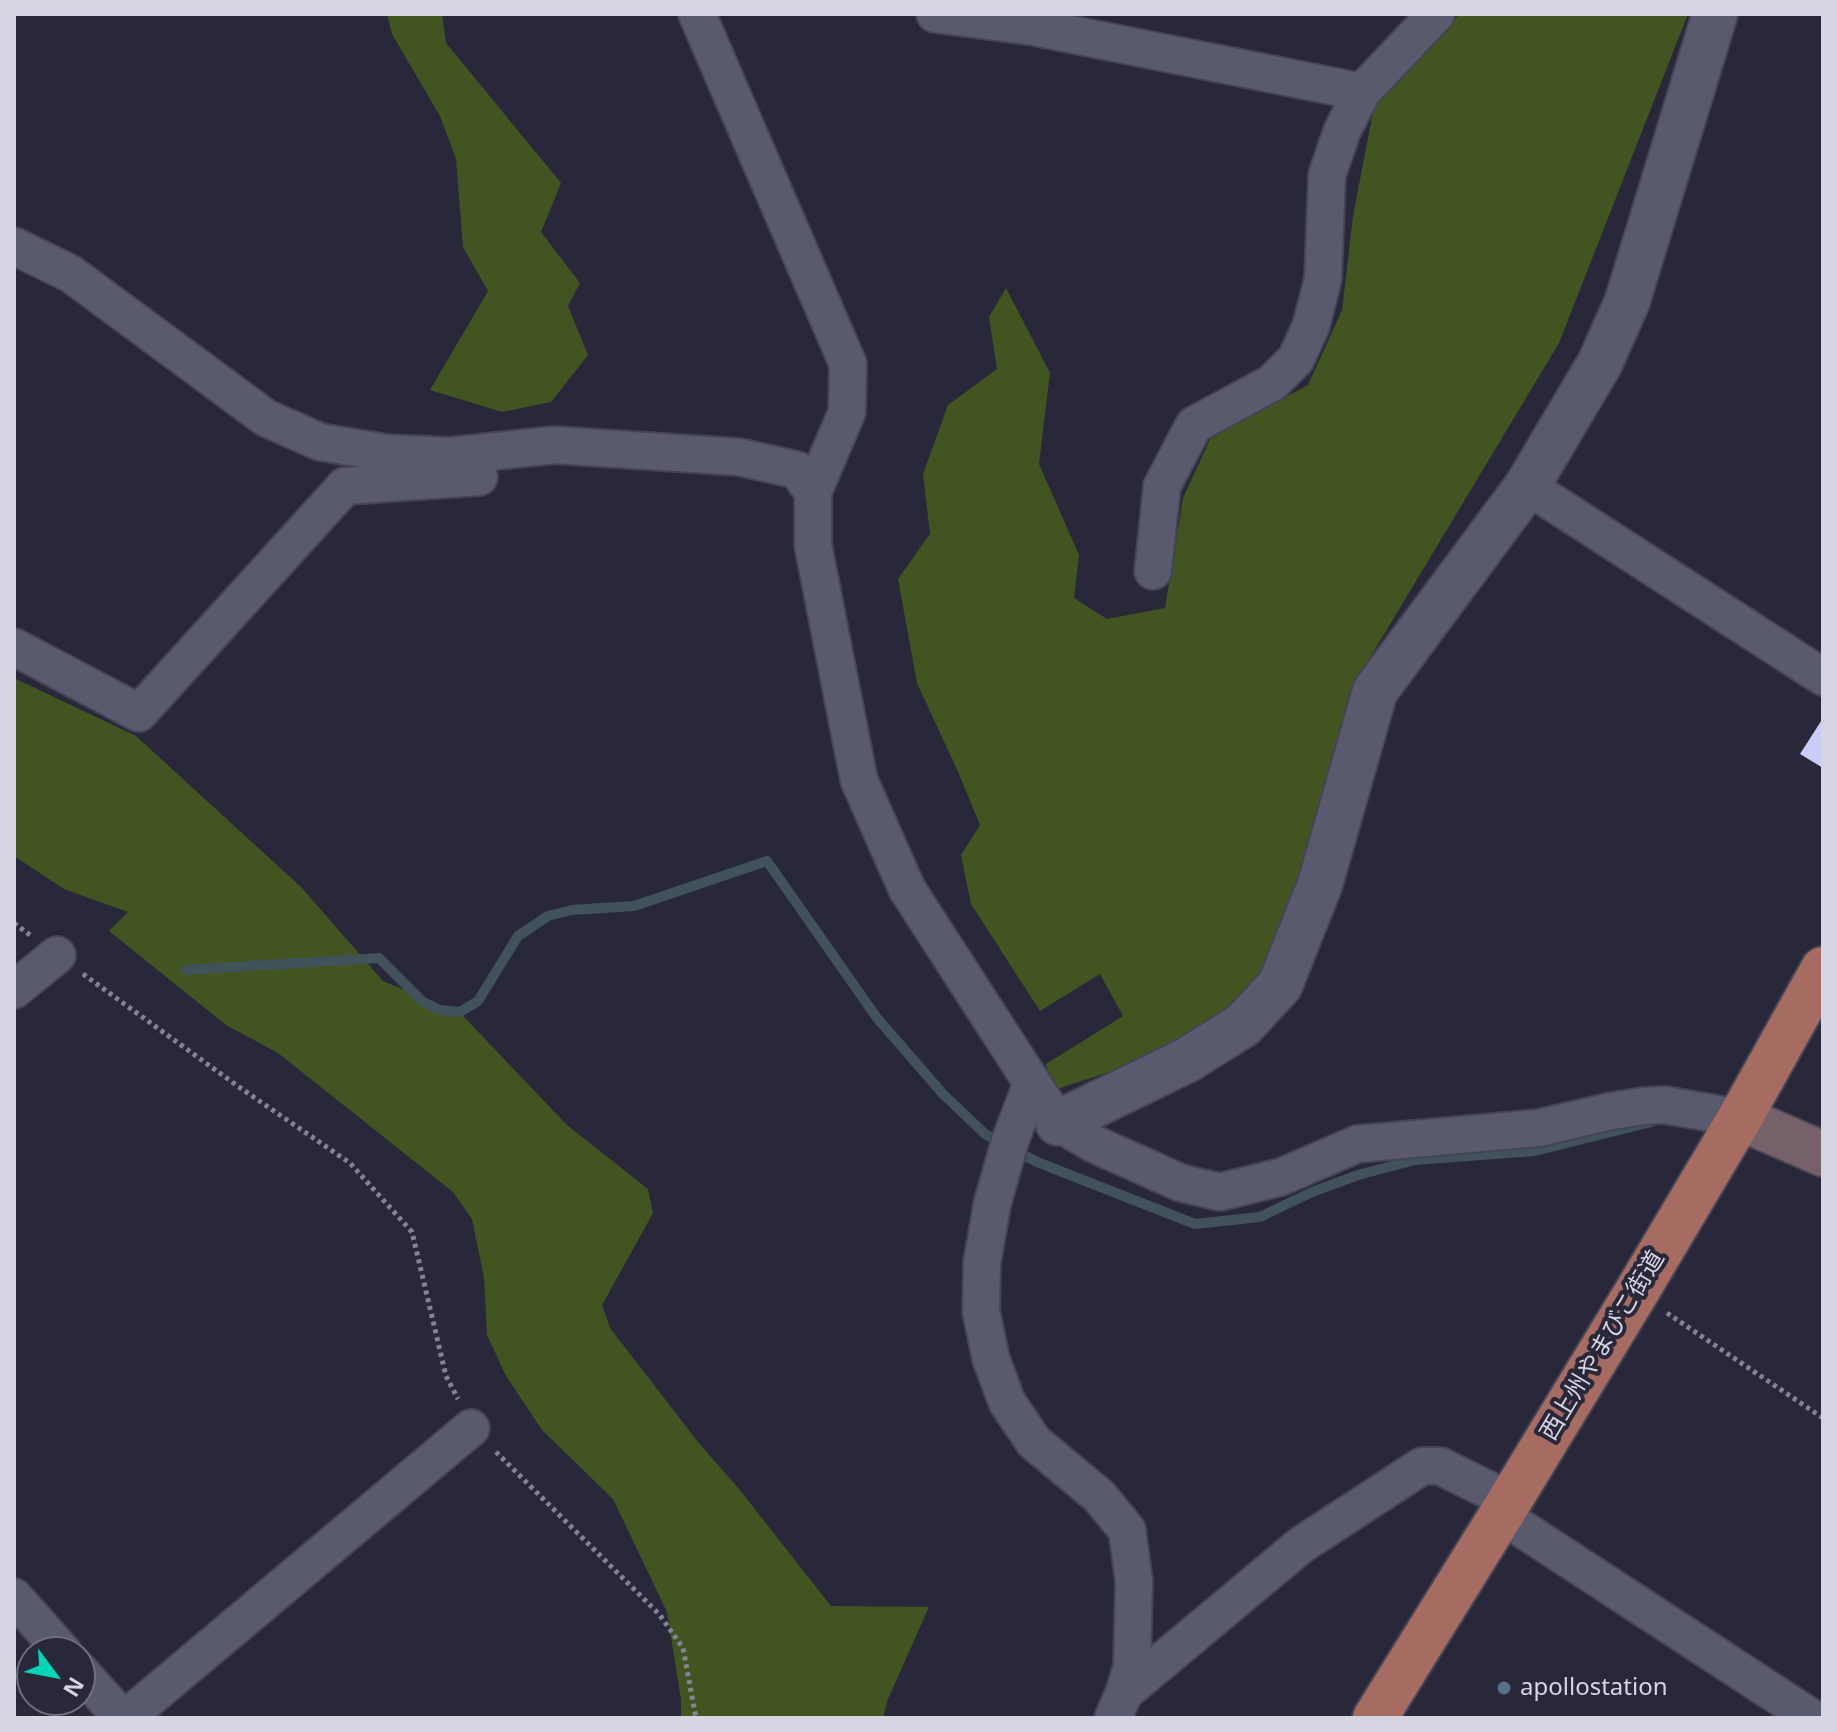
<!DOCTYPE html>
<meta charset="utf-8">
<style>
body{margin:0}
#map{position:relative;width:1837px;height:1732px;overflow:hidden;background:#29283b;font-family:"Noto Sans",sans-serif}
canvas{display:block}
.frame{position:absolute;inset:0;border:16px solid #d6d6e2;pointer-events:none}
.north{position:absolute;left:16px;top:1636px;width:80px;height:80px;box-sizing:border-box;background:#29283b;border:2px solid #6e6e7e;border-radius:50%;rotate:122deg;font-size:22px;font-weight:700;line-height:32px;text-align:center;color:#d6d6e2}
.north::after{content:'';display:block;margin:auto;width:28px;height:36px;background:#00d5b7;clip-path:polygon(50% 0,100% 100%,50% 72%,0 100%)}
</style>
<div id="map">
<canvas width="1837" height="1732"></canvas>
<div class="frame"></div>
<div class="north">N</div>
</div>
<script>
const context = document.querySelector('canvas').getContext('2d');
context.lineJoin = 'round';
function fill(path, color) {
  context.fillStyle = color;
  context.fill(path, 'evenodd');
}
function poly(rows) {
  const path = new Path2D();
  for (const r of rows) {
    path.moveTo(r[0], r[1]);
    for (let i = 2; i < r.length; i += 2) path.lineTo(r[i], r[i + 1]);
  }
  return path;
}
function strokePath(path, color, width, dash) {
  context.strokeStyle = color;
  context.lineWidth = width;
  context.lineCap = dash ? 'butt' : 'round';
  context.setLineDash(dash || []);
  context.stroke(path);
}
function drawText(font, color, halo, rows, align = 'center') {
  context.font = font + ' "Noto Sans","Noto Sans JP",sans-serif';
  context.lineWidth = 8;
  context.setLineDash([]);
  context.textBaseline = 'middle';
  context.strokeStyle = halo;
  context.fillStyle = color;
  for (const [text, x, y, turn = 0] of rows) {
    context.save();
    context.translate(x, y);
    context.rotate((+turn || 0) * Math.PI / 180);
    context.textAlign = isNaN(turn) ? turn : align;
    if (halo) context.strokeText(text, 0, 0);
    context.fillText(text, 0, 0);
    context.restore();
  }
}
fill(poly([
 [387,14,442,14,446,43,561,183,541,232,580,283,568,306,588,355,551,402,502,412,430,390,488,291,463,247,456,159,440,116,392,34],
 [1459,14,1688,14,1559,343,1350,691,1302,884,1266,975,1221,1025,1143,1061,1051,1091,1046,1064,1123,1016,1100,974,1040,1011,971,904,961,855,980,825,959,774,917,683,898,579,930,534,923,474,948,405,997,369,989,317,1006,288,1050,373,1039,464,1079,555,1074,598,1107,619,1165,608,1183,498,1211,437,1308,385,1342,310,1353,216,1376,96,1438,40],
 [14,678,136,736,301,887,383,981,462,1015,567,1125,648,1189,653,1213,602,1305,610,1328,698,1442,739,1489,831,1606,929,1607,888,1699,883,1718,681,1718,681,1700,667,1612,613,1499,542,1430,506,1376,487,1335,484,1278,472,1219,453,1192,278,1053,226,1025,109,931,128,912,64,889,14,856]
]), '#42541f');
strokePath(poly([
 [186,970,379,958,423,1002,440,1010,460,1012,478,1001,518,936,548,916,572,910,634,906,767,861,877,1018,943,1094,985,1134,1037,1162,1195,1224,1260,1217,1312,1192,1358,1175,1415,1160,1535,1151,1651,1122]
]), '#42525b', 10);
fill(poly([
 [1823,718,1823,768,1800,754]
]), '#ccccfb');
const minor = poly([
 [697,14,848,364,847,412,813,492],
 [935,14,1034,27,1362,92],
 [14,246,71,274,266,418,320,442,387,453,449,456,554,445,739,457,797,470,813,492,813,545,859,780,907,889,1058,1123,1094,1144,1181,1183,1220,1192,1281,1177,1357,1144,1539,1128,1612,1111,1644,1106,1665,1105,1740,1118],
 [1527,486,1823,677],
 [1153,571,1162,486,1194,425,1272,383,1296,359,1311,326,1323,279,1327,175,1342,131,1362,92,1436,14],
 [14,647,139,713,345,486,479,477],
 [14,990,57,955],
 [1032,1083,1010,1141,992,1205,982,1263,981,1311,991,1359,1007,1402,1034,1442,1099,1496,1127,1530,1134,1581,1132,1666,1124,1693,1113,1718],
 [1501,1515,1812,1718],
 [14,1597,63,1652],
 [80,1671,122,1718],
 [1124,1693,1301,1545,1422,1466,1440,1466,1509,1500],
 [126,1718,471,1428]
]);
const tertiary = poly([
 [1058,1123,1187,1060,1243,1025,1280,985,1320,884,1375,691,1527,486,1600,363,1627,302,1715,14]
]);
const secondary = poly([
 [1740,1118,1823,1154]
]);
const trunk = poly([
 [1375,1718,1501,1515,1636,1293,1740,1118,1823,969]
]);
strokePath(minor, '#454454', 40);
strokePath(tertiary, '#454454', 48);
strokePath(secondary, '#454454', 48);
strokePath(trunk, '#454454', 48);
strokePath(poly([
 [14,923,30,935],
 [83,974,239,1087,350,1163,412,1232,446,1376,458,1399],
 [1667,1313,1823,1418],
 [496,1452,659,1614,683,1648,696,1718]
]), '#848393', 5, [4, 4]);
strokePath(minor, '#5a5a6f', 36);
strokePath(tertiary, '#5a5a6f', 44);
strokePath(secondary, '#76616a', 44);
strokePath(trunk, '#a66c62', 44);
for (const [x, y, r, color] of [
 [1504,1688,8,"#5c6f8a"]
]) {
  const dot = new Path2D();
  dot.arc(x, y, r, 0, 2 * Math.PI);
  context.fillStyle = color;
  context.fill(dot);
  strokePath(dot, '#29283b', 3);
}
drawText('24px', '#d6d6e2', '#29283b', [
 ["西上州やまびこ街道",1603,1346,-59]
]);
drawText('24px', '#d6d6e2', '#29283b', [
 ["apollostation",1520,1688]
], 'left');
</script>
